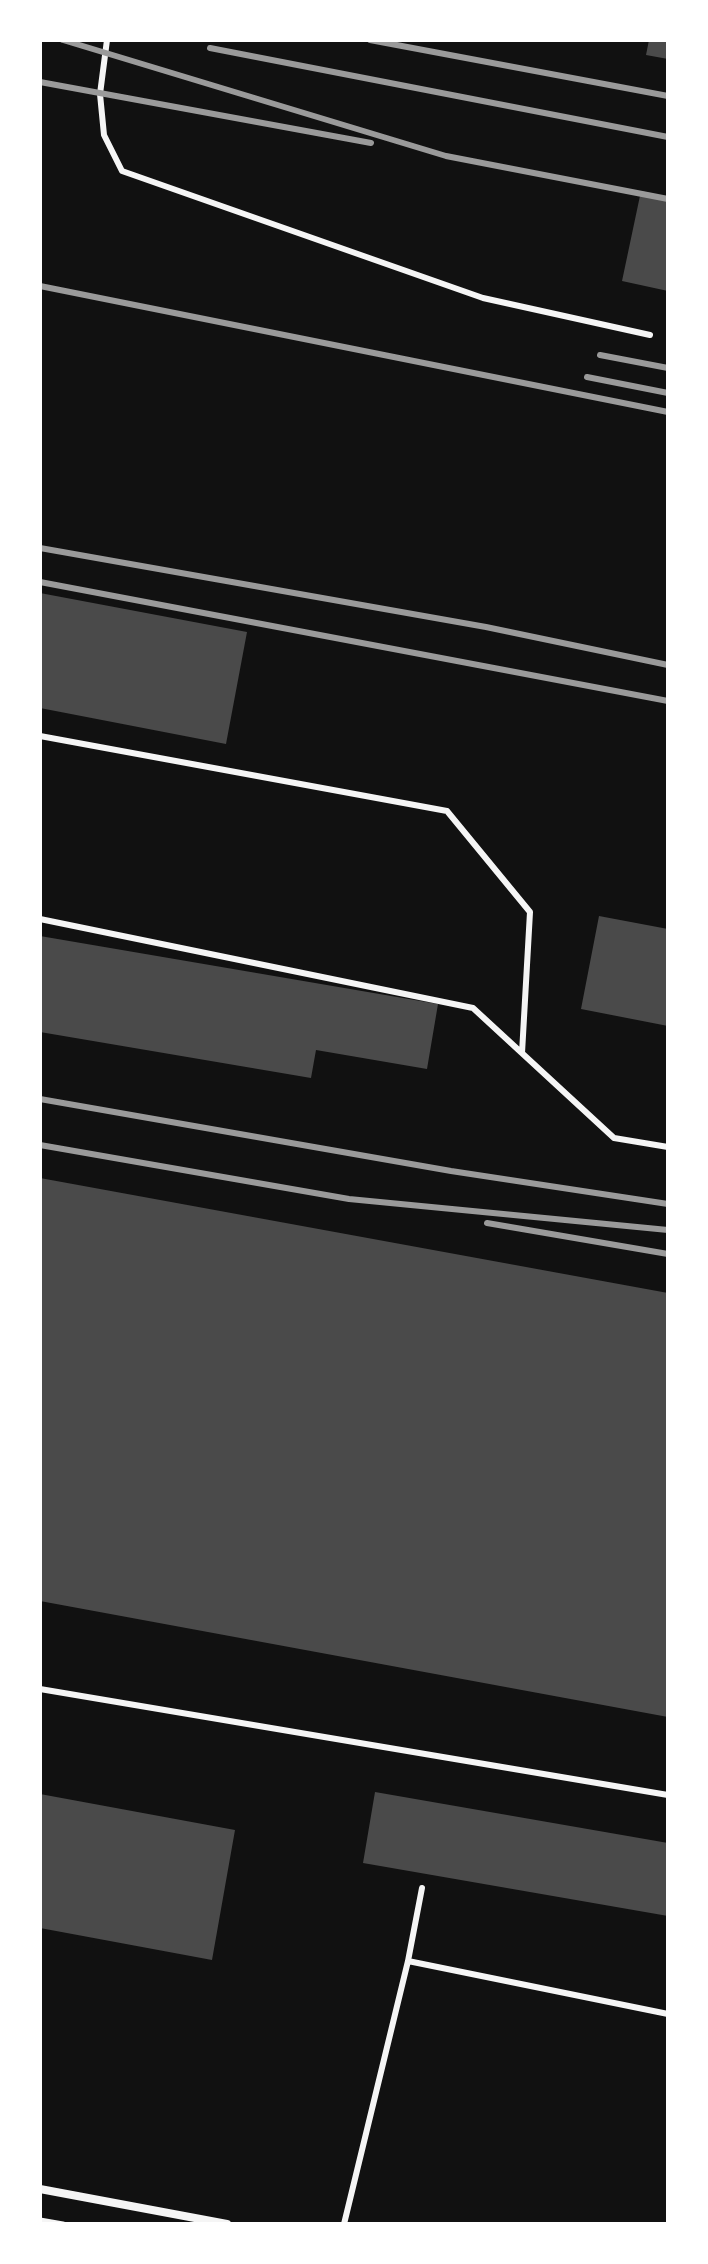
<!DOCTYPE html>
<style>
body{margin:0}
#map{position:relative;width:708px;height:2264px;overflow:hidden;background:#111;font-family:Arial,sans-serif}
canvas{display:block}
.frame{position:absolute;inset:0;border:42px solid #fff;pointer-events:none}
</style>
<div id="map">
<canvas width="708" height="2264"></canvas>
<div class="frame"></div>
</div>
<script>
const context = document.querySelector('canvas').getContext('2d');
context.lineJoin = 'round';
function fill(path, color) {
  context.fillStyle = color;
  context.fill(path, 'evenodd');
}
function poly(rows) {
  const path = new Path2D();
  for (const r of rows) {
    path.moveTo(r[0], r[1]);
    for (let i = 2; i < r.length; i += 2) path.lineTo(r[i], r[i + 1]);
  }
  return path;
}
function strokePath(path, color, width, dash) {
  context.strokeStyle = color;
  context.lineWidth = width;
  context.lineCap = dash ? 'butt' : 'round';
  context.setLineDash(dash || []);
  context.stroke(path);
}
fill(poly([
 [649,40,668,40,668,59,646,55],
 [641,191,668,197,668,291,622,281],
 [40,593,247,632,226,744,40,708],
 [599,916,668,929,668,1026,581,1009],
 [40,936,438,1004,427,1069,316,1050,311,1078,40,1032],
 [40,1178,668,1293,668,1717,40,1601],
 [375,1792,668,1843,668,1916,363,1863],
 [40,1794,235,1830,212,1960,40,1928]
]), '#4a4a4a');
strokePath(poly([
 [40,2220,63,2224]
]), '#f5f5f5', 5);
strokePath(poly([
 [107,40,100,94,104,135,122,171,483,298,650,335],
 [40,736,447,811,530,912,522,1053],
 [40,919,473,1008,614,1138,668,1147],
 [40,1689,668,1795],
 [408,1961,668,2014],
 [344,2224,408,1961,422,1888]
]), '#f5f5f5', 6);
strokePath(poly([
 [40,2189,227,2224]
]), '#f5f5f5', 8);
strokePath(poly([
 [63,40,446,156,668,199],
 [370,40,668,96],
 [210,48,668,137],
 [40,82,371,143],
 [40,286,668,412],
 [600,355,668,368],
 [587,377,668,393],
 [40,548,486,627,668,665],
 [40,582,668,701],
 [40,1099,451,1171,668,1204],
 [40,1145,349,1199,668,1230],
 [487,1223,668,1254]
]), '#9a9a9a', 6);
</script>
